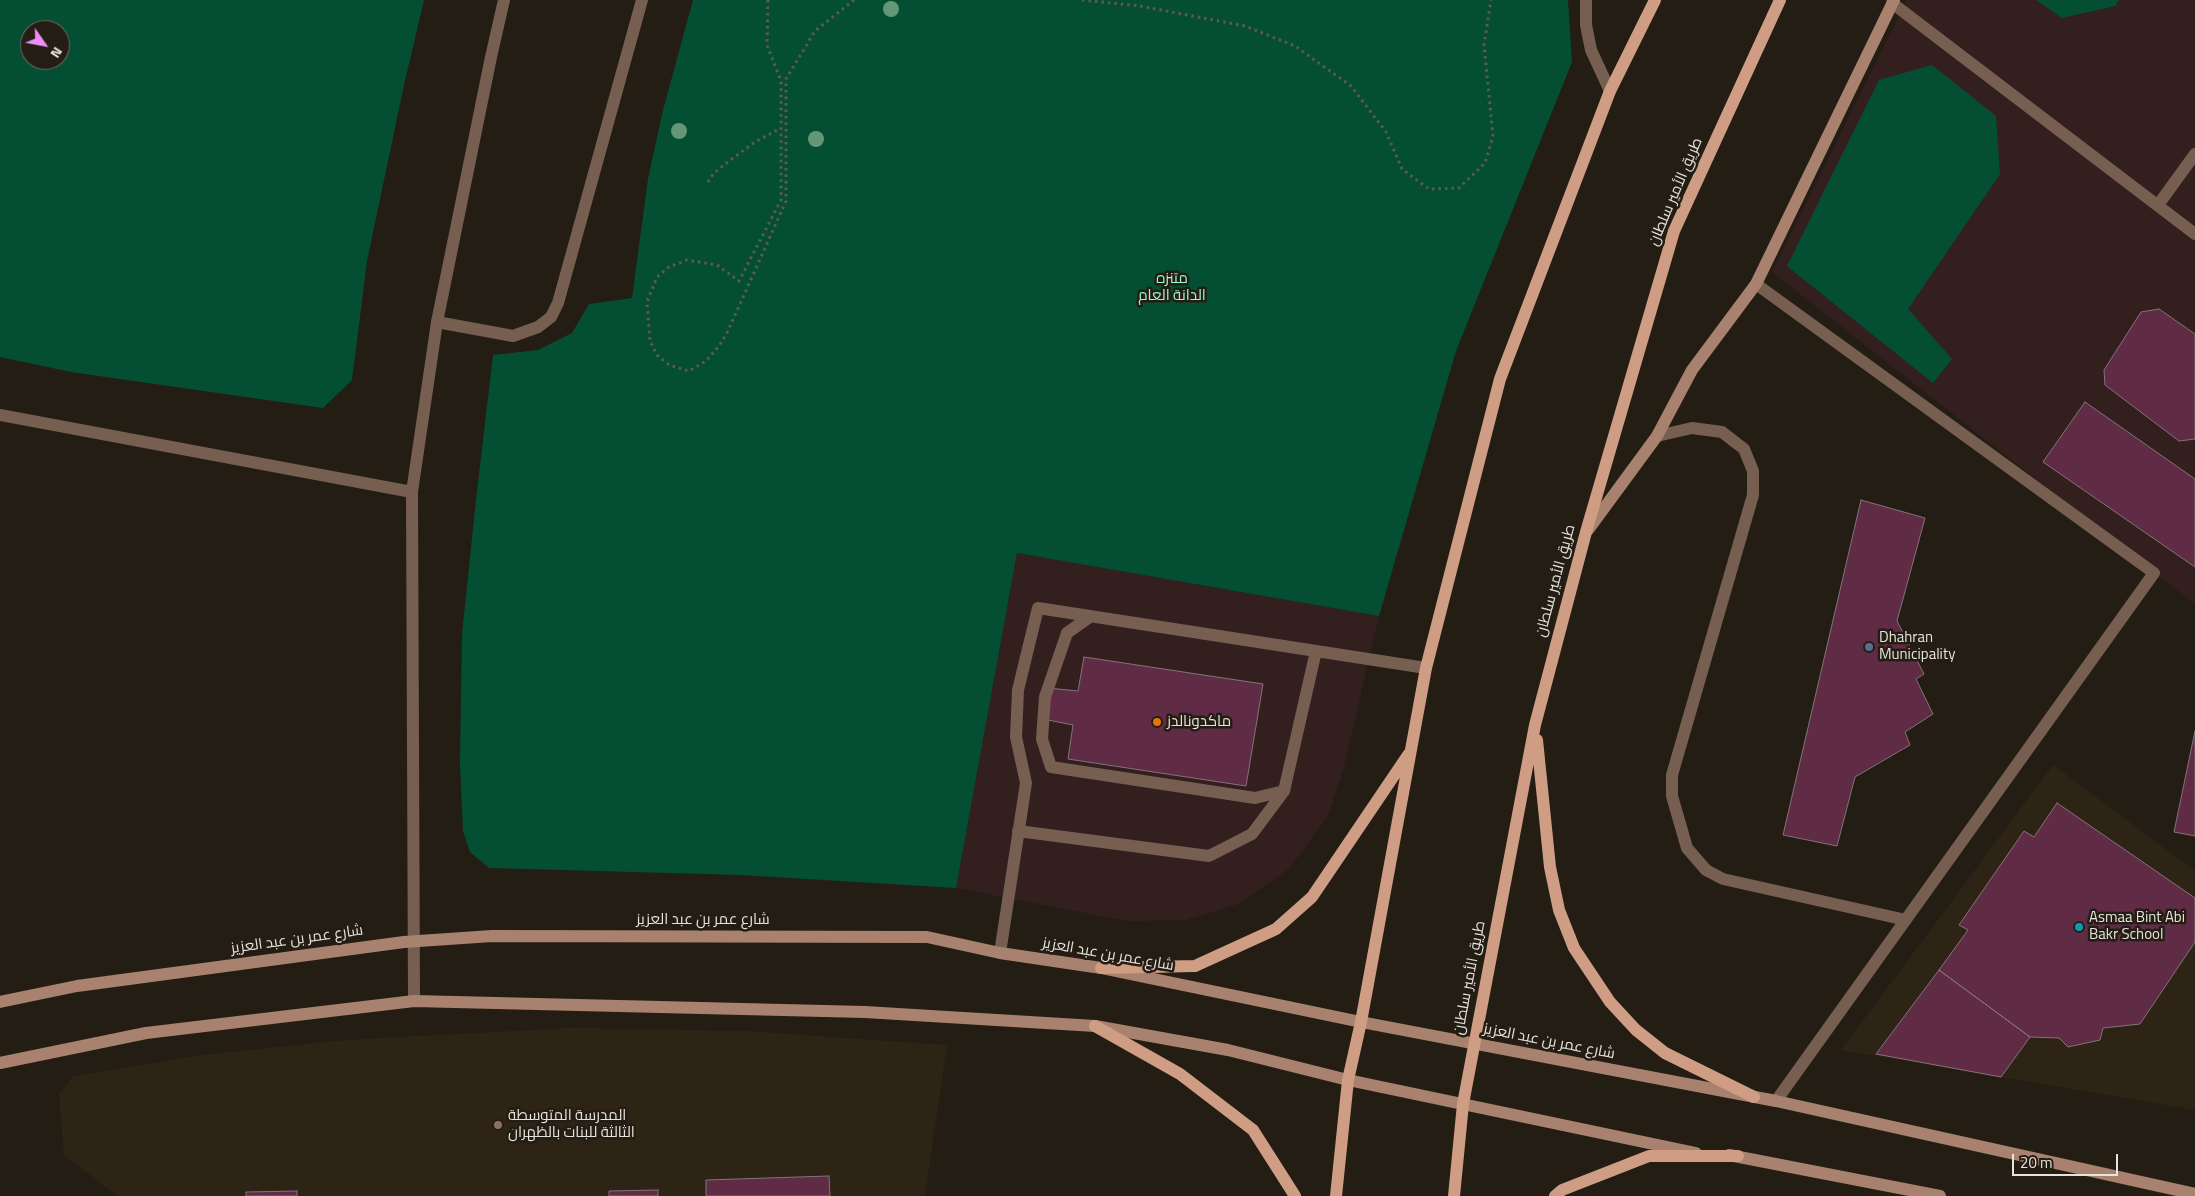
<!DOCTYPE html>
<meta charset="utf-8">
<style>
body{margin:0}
#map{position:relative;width:2195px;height:1196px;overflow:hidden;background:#241d14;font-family:"Titillium Web",sans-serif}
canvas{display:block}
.north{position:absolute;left:20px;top:20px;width:50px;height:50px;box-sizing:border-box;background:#241d14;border:1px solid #726c64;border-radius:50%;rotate:123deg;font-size:14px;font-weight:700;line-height:20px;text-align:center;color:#e6e2dc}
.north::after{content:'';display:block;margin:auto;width:18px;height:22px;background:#ed8cf9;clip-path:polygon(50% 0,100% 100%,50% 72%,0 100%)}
.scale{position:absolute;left:2012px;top:1154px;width:106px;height:22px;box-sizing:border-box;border:2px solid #e6e2dc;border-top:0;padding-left:6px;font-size:15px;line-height:18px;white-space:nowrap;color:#e6e2dc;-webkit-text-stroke:4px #241d14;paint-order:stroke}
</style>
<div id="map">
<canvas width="2195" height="1196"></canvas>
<div class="north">N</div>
<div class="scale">20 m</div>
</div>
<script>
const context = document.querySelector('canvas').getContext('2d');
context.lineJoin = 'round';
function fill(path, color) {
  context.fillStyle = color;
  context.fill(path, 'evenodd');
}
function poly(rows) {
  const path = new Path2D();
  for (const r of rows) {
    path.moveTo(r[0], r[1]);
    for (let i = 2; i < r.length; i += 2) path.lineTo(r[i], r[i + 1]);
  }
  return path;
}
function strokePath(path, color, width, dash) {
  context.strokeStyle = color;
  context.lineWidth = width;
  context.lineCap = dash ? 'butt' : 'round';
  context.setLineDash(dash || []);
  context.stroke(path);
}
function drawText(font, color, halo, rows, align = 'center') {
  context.font = font + ' "Titillium Web",Cairo,sans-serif';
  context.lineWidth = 5;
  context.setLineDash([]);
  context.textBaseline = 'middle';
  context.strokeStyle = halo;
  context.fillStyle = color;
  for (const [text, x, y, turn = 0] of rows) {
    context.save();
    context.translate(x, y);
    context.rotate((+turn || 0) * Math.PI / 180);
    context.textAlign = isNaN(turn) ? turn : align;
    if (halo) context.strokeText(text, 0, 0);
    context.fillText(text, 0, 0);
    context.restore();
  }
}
fill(poly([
 [1907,0,2195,0,2195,604,1772,272],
 [1017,553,1379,616,1344,767,1328,816,1289,869,1238,904,1186,920,1127,921,956,888]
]), '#33201e');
fill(poly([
 [2053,765,2195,871,2195,1110,1841,1050],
 [569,1028,748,1031,947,1045,925,1196,117,1196,64,1155,59,1094,73,1076,202,1055,345,1040]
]), '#2e2415');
fill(poly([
 [0,0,424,0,404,85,367,261,352,380,323,408,71,372,0,357],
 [30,30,60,30,60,60,30,60],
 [693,0,1568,0,1572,62,1456,351,1379,616,1017,553,956,888,741,875,489,868,470,852,463,831,460,763,462,634,476,500,493,355,538,350,572,333,589,304,632,298,648,179,662,114],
 [2036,0,2119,0,2115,6,2062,18],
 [1932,65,1996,116,2000,174,1908,309,1952,359,1933,383,1787,266,1879,80]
]), '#044f34');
const building = poly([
 [2159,309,2195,334,2195,439,2179,441,2105,385,2104,370,2141,312,2159,309],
 [2085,402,2195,479,2195,567,2043,462,2085,402],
 [1861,500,1925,518,1897,621,1924,674,1916,679,1933,714,1905,732,1910,745,1855,777,1837,846,1783,835,1861,500],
 [1084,657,1263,684,1246,786,1068,759,1073,725,1043,719,1048,688,1078,691,1084,657],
 [2195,731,2195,836,2174,832,2195,731],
 [2057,803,2195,898,2195,942,2140,1024,2103,1028,2100,1040,2068,1047,2059,1038,2030,1037,1939,970,1968,930,1959,925,2024,831,2034,837,2057,803],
 [1939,970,2030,1037,2001,1077,1876,1054,1939,970],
 [829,1176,830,1196,706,1196,706,1180,829,1176],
 [658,1190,658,1196,609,1196,609,1191,658,1190],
 [297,1191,297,1196,246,1196,246,1192,297,1191]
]);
fill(building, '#5f2b45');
strokePath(building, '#82747a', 1);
strokePath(poly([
 [768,0,767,45,781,81,781,200,739,281,717,265,687,260,669,267,657,277,647,302,650,341,657,355,669,365,689,371,706,361,719,346,727,333,786,201,786,79,815,31,854,0],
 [1082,0,1140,6,1245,26,1295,46,1351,86,1386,132,1402,169,1429,189,1459,188,1485,163,1493,136,1484,45,1491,0],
 [708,182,714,173,729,161,755,142,781,128]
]), '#5f5951', 3, [2.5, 4]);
strokePath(poly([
 [1586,0,1586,25,1591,50,1610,91],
 [1892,3,2195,234],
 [2158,205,2195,154],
 [1756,284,2154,573,1776,1101],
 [437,322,513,336,538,327,551,317,558,303,642,0],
 [1657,436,1692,428,1722,432,1744,449,1753,471,1753,495,1672,775,1672,796,1687,848,1706,870,1723,879,1906,920],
 [1091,616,1067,633,1045,697,1042,739,1051,767,1255,798,1284,791],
 [1018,831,1209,856,1252,834,1284,791,1316,651],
 [1000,953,1026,783,1016,737,1018,690,1038,608,1426,668]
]), '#765e51', 12);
strokePath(poly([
 [0,415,412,492],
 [414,1001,412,492,437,322,491,57,504,0]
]), '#765e51', 12);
strokePath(poly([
 [1588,530,1657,436,1692,370,1756,284,1894,0],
 [0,1002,77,986,404,942,492,936,927,937,1000,953,1101,968,1361,1022,1776,1101,2195,1194],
 [0,1063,146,1033,414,1001,865,1012,1095,1026,1228,1050,1348,1080,1696,1153],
 [1729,1155,1940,1196]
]), '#a8826e', 12);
strokePath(poly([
 [1537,740,1550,867,1559,910,1574,948,1610,1002,1636,1030,1665,1053,1754,1097],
 [1101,968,1195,966,1276,929,1312,897,1408,755],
 [1095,1026,1180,1074,1253,1130,1295,1196],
 [1336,1196,1348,1080,1361,1022,1426,668,1500,379,1610,91,1655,0],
 [1454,1196,1463,1104,1535,725,1586,532,1674,231,1780,0],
 [1555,1196,1562,1190,1649,1156,1738,1156]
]), '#cf9d84', 12);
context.fillStyle = '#659678';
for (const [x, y] of [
 [891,9],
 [679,131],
 [816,139]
]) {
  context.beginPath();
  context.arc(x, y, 8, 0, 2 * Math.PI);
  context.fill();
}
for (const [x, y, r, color] of [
 [1869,647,5,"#5c6f8a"],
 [1157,722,5,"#e8710a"],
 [2079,927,5,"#0f9aa8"],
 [498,1125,5,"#8d6e63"]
]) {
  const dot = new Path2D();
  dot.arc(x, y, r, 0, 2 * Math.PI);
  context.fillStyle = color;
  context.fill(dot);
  strokePath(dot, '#241d14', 2);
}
drawText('15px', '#e6e2dc', '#241d14', [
 ["طريق الأمير سلطان",1676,192,-67],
 ["طريق الأمير سلطان",1556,581,-75],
 ["شارع عمر بن عبد العزيز",703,920],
 ["شارع عمر بن عبد العزيز",297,940,-8],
 ["شارع عمر بن عبد العزيز",1108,955,10],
 ["طريق الأمير سلطان",1470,978,-79],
 ["شارع عمر بن عبد العزيز",1549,1042,11]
]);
drawText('15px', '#9af9c9', '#241d14', [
 ["متنزه",1172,279],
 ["الدانة العام",1172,296]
]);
drawText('15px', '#e6e2dc', '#241d14', [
 ["Dhahran",1879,638],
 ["Municipality",1879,655],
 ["ماكدونالدز",1167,722],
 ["Asmaa Bint Abi",2089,918],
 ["Bakr School",2089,935],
 ["المدرسة المتوسطة",508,1116],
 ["الثالثة للبنات بالظهران",508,1133]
], 'left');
</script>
